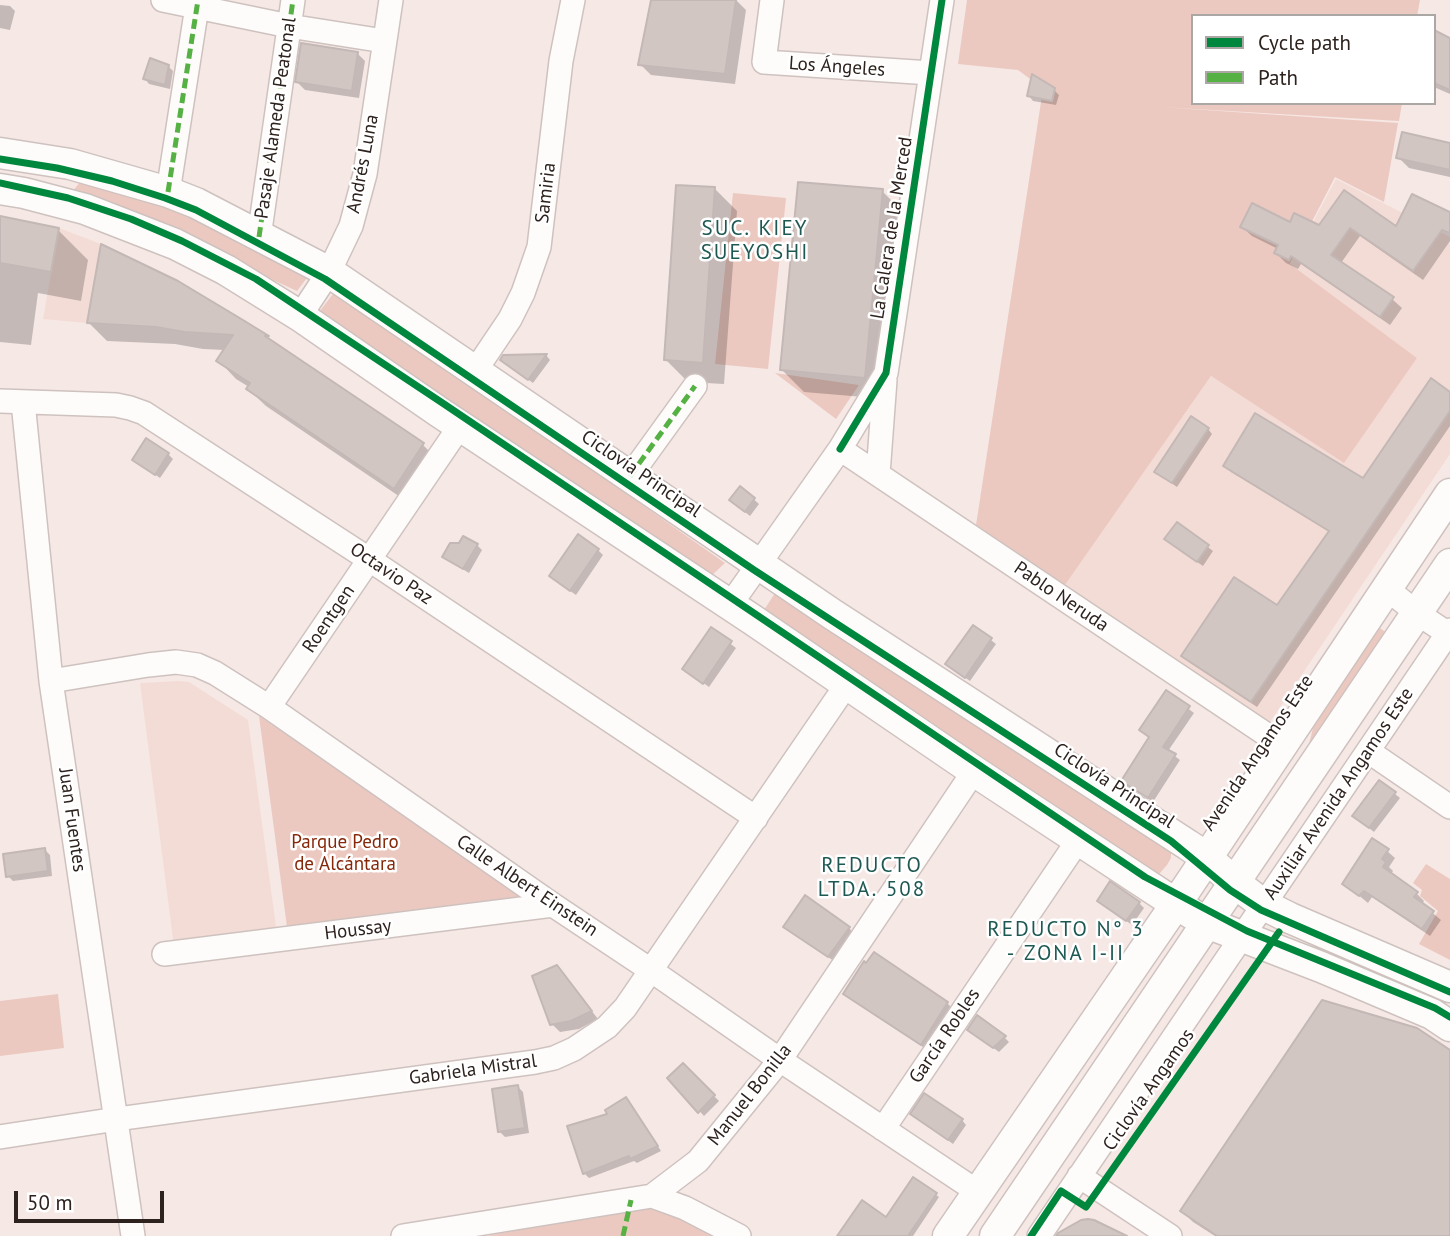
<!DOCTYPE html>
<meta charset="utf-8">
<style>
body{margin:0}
#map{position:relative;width:1450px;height:1236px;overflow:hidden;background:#f6e8e5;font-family:"PT Sans",sans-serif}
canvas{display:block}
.legend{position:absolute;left:1191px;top:14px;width:245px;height:91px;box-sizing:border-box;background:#fff;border:2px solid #aba7a5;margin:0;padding:9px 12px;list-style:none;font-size:21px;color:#2d221e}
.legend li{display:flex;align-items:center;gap:14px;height:35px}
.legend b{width:35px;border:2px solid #aba7a5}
.scale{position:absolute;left:14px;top:1191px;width:150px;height:32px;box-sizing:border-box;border:4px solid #2d221e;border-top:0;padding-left:9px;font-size:21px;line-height:24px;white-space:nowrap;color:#2d221e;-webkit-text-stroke:5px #fff;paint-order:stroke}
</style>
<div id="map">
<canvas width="1450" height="1236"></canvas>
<ul class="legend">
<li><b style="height:9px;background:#00873e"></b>Cycle path</li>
<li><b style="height:9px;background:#56b145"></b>Path</li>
</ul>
<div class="scale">50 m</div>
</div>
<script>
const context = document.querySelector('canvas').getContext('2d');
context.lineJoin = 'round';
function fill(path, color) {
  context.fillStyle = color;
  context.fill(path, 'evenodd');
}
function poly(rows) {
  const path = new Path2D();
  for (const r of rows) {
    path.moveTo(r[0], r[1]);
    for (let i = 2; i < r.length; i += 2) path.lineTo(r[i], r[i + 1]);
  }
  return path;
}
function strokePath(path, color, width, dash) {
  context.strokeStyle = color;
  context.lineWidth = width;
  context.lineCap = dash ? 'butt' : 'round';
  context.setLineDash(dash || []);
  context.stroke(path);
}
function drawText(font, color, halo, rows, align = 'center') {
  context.font = font + ' "PT Sans",sans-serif';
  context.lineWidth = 5;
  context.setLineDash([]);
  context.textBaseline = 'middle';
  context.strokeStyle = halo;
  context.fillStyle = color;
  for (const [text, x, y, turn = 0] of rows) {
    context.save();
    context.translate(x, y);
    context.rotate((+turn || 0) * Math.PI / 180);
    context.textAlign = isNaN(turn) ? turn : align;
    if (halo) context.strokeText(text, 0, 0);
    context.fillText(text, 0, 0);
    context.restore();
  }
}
fill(poly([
 [1336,179,1450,237,1450,454,1270,722,1065,585,1211,376,1344,462,1417,358,1290,265],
 [59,228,101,244,87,323,43,319],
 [179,681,189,682,248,720,277,934,174,947,140,683]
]), '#f4dcd6');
fill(poly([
 [967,0,1420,0,1417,16,1193,16,1193,103,1402,103,1399,121,1160,107,1398,123,1384,202,1335,177,1290,264,1417,358,1344,463,1211,376,1065,585,976,525,1043,89,1057,93,1041,87,1018,70,958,64],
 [85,176,198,214,310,274,297,291,151,224,72,192],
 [733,193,786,198,768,369,715,364],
 [336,290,725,563,710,577,319,312],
 [775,373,859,385,836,419],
 [777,590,1171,847,1171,858,1167,865,1160,873,1151,877,762,613],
 [1380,628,1388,634,1308,748,1315,720],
 [259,716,529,898,287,927],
 [1426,864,1450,879,1450,960,1419,944,1438,911,1420,896,1422,890,1413,883],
 [58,994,64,1048,0,1056,0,1001],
 [639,1206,683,1218,725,1236,487,1236]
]), '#ecc9c0');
fill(poly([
 [653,0,736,0,746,10,735,84,651,75,640,64],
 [0,5,10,6,15,11,10,30,0,28],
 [1434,32,1450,40,1450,94,1434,87],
 [357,53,365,61,359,98,305,90,297,82],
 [168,66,173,71,170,89,149,84,145,79],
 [1054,90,1059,95,1056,105,1033,101,1029,96],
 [1450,145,1450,177,1409,168,1398,157],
 [715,189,737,211,724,384,688,382,665,359],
 [882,191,904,213,887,399,804,392,782,370],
 [1450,214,1450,241,1423,280,1360,236,1341,263,1392,299,1402,308,1390,325,1301,264,1298,269,1286,263,1276,253,1278,249,1252,236,1242,227,1290,224,1320,227,1397,228],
 [0,218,58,230,88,260,81,301,38,293,31,345,0,342],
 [242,321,423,445,441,463,412,505,266,406,248,389,249,387,236,379,219,361,225,350,203,349,175,344,107,341,89,323],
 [546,355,550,360,533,383,507,364],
 [1450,394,1450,426,1257,707,1189,662,1183,656,1278,608,1330,532,1231,472,1226,466,1363,480],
 [1208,429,1212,434,1177,487,1161,476],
 [168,454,173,459,160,478,134,460],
 [741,488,759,504,750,516,736,505],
 [1177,524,1213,551,1203,566,1171,544],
 [477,545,482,550,469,573,449,561,444,556],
 [598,550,603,555,576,595,556,581],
 [974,627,996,644,970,681,953,669],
 [711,629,736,648,709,687,689,673],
 [1166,692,1194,713,1168,751,1180,760,1153,802,1128,785,1151,738,1141,730],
 [1380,782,1400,798,1374,832,1354,816],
 [45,850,50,855,52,876,13,881,8,876],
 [1387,851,1395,858,1389,867,1393,871,1391,874,1416,893,1424,901,1422,904,1441,920,1430,936,1372,897,1368,903,1345,884],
 [1139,903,1144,908,1132,925,1104,905],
 [786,927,849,928,856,936,837,963,793,934],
 [867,966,947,1003,955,1011,929,1051,853,1001,846,993],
 [564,975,598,1019,579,1029,560,1032,552,1024],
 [974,1034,1004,1037,1009,1042,999,1052],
 [1450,1052,1450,1236,1215,1236,1193,1222,1182,1211],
 [683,1065,719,1101,704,1116,669,1078],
 [518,1087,523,1092,529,1133,505,1137,500,1132],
 [626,1099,631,1104,661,1151,637,1163,634,1161,589,1178,584,1173,610,1115],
 [912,1114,962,1120,966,1125,953,1144],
 [914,1179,939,1197,913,1236,839,1236,886,1219]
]), '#0003');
const building = poly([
 [651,0,736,0,725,74,638,65,651,0],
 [1434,30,1450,38,1450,90,1434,83,1434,30],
 [301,43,358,52,352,91,295,82,301,43],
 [150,58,169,65,165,85,143,79,150,58],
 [1032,74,1055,88,1052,101,1027,96,1032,74],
 [1402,132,1450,143,1450,170,1396,158,1402,132],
 [798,182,883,189,865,378,780,370,798,182],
 [676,185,715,187,703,363,664,360,676,185],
 [1344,190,1396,226,1412,194,1450,212,1450,233,1442,230,1413,271,1350,228,1331,255,1394,297,1380,317,1291,256,1289,260,1274,253,1278,245,1240,227,1252,203,1290,222,1294,213,1319,225,1344,190],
 [0,216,59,228,51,272,0,263,0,216],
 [101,244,178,281,243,320,269,336,265,336,424,443,394,489,246,389,250,383,216,361,233,335,184,332,156,327,87,323,101,244],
 [547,354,528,380,500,360,503,355,547,354],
 [1431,378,1450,392,1450,411,1251,702,1181,656,1234,577,1277,605,1329,531,1223,466,1255,413,1363,478,1431,378],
 [1191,416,1209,428,1172,483,1154,472,1191,416],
 [146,438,169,453,155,475,132,460,146,438],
 [740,486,755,498,745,512,729,500,740,486],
 [1177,522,1209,545,1197,562,1164,539,1177,522],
 [578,534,599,549,570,591,549,576,578,534],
 [463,536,478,544,463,569,442,557,450,543,459,543,463,536],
 [973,625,992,638,965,678,945,664,973,625],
 [711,627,732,641,703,684,682,669,711,627],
 [1166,690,1190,706,1163,747,1176,754,1148,798,1121,781,1149,737,1139,730,1166,690],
 [1379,780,1396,792,1369,828,1352,816,1379,780],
 [1372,838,1389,849,1382,859,1386,862,1383,867,1418,892,1414,897,1434,911,1422,929,1364,891,1359,896,1342,884,1372,838],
 [45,848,48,871,6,877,3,854,45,848],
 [1110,881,1140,902,1126,921,1097,901,1110,881],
 [805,895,850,927,828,957,783,927,805,895],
 [874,952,948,1002,921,1045,843,994,864,961,866,963,874,952],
 [557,965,592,1011,571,1021,550,1025,532,976,557,965],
 [1322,1000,1417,1028,1450,1050,1450,1236,1217,1236,1180,1211,1322,1000],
 [977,1015,1006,1036,993,1048,967,1030,977,1015],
 [683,1063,715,1095,698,1113,667,1078,683,1063],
 [518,1085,525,1128,498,1132,492,1089,518,1085],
 [924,1093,963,1119,948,1140,910,1114,924,1093],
 [626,1097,658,1146,630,1159,629,1156,583,1174,567,1126,607,1114,605,1110,626,1097],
 [913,1177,937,1193,908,1236,837,1236,862,1200,886,1217,913,1177],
 [1088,1219,1094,1220,1127,1236,1056,1236,1058,1233,1081,1220,1088,1219]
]);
fill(building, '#d2c6c3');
strokePath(building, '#c3b8b5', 2);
const minor = poly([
 [163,0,289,26,384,41],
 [772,0,764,62,931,73],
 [168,192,198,0],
 [259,237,293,0],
 [300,316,329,272,351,226,365,174,391,0],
 [475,371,510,319,523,293,539,247,561,61,573,0],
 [0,401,116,405,130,408,144,413,370,560,756,818],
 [23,402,51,681,133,1236],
 [840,449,1282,745],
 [878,474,885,380],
 [630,476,695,386],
 [1386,588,1417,613,1450,635],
 [730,605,840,449,886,373,942,0],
 [51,681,148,665,176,662,197,665,215,673,269,707,553,905,652,971,780,1060,978,1192],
 [269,707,460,426],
 [1368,751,1450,807],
 [164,954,553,905],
 [883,1129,1079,839],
 [0,1137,117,1119,535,1062,554,1058,574,1049,607,1027,625,1008,847,684],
 [1079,1176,1170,1236],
 [652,1196,685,1208,739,1236],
 [403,1236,652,1196,698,1161,780,1060,974,771],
 [1039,1236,1450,630]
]);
const major = poly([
 [0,153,70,164,168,192,196,203,329,272,832,614,1188,845,1207,858,1235,883,1264,905,1290,918,1450,987],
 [0,189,24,193,85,209,175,244,226,270,300,316,439,412,753,620,974,771,1176,904,1207,923,1321,967,1432,1014,1450,1026],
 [948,1236,1176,904,1450,494],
 [995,1236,1450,564]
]);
strokePath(minor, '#cec2bf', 26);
strokePath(major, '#cec2bf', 33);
strokePath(minor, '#fefcfb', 23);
strokePath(major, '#fefcfb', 30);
strokePath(poly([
 [168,192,198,0],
 [259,237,293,0],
 [630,476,695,386],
 [623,1236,631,1200]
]), '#56b145', 5, [10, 5]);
strokePath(poly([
 [0,159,57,168,112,181,165,198,196,210,325,279,754,570,1171,841,1230,890,1261,910,1450,992],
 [0,183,68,198,131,219,182,241,256,279,444,404,1145,877,1247,931,1435,1008,1450,1017],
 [840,449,886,373,942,0],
 [1031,1236,1061,1191,1086,1207,1279,932]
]), '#00873e', 7);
drawText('19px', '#2d221e', '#fff', [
 ["Los Ángeles",837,67,4],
 ["Pasaje Alameda Peatonal",276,118,-82],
 ["Andrés Luna",363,164,-79],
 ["Samiria",546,193,-83],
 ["La Calera de la Merced",892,228,-81],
 ["Ciclovía Principal",641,474,34],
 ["Octavio Paz",391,574,34],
 ["Pablo Neruda",1061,597,34],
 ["Roentgen",329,619,-56],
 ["Avenida Angamos Este",1258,753,-56],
 ["Ciclovía Principal",1114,786,33],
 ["Auxiliar Avenida Angamos Este",1339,794,-56],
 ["Juan Fuentes",72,820,82],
 ["Calle Albert Einstein",527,886,34],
 ["Houssay",358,930,-7],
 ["García Robles",945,1036,-56],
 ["Gabriela Mistral",473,1070,-8],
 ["Ciclovía Angamos",1149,1090,-55],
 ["Manuel Bonilla",750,1095,-52]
]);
drawText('19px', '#862709', '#fff', [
 ["Parque Pedro",345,843],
 ["de Alcántara",345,865]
]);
context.letterSpacing = '2px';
drawText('21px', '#1e5852', '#fff', [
 ["SUC. KIEY",755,229],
 ["SUEYOSHI",755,253],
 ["REDUCTO",872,866],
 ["LTDA. 508",872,890],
 ["REDUCTO N° 3",1066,930],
 ["- ZONA I-II",1066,954]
]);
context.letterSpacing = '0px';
</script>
